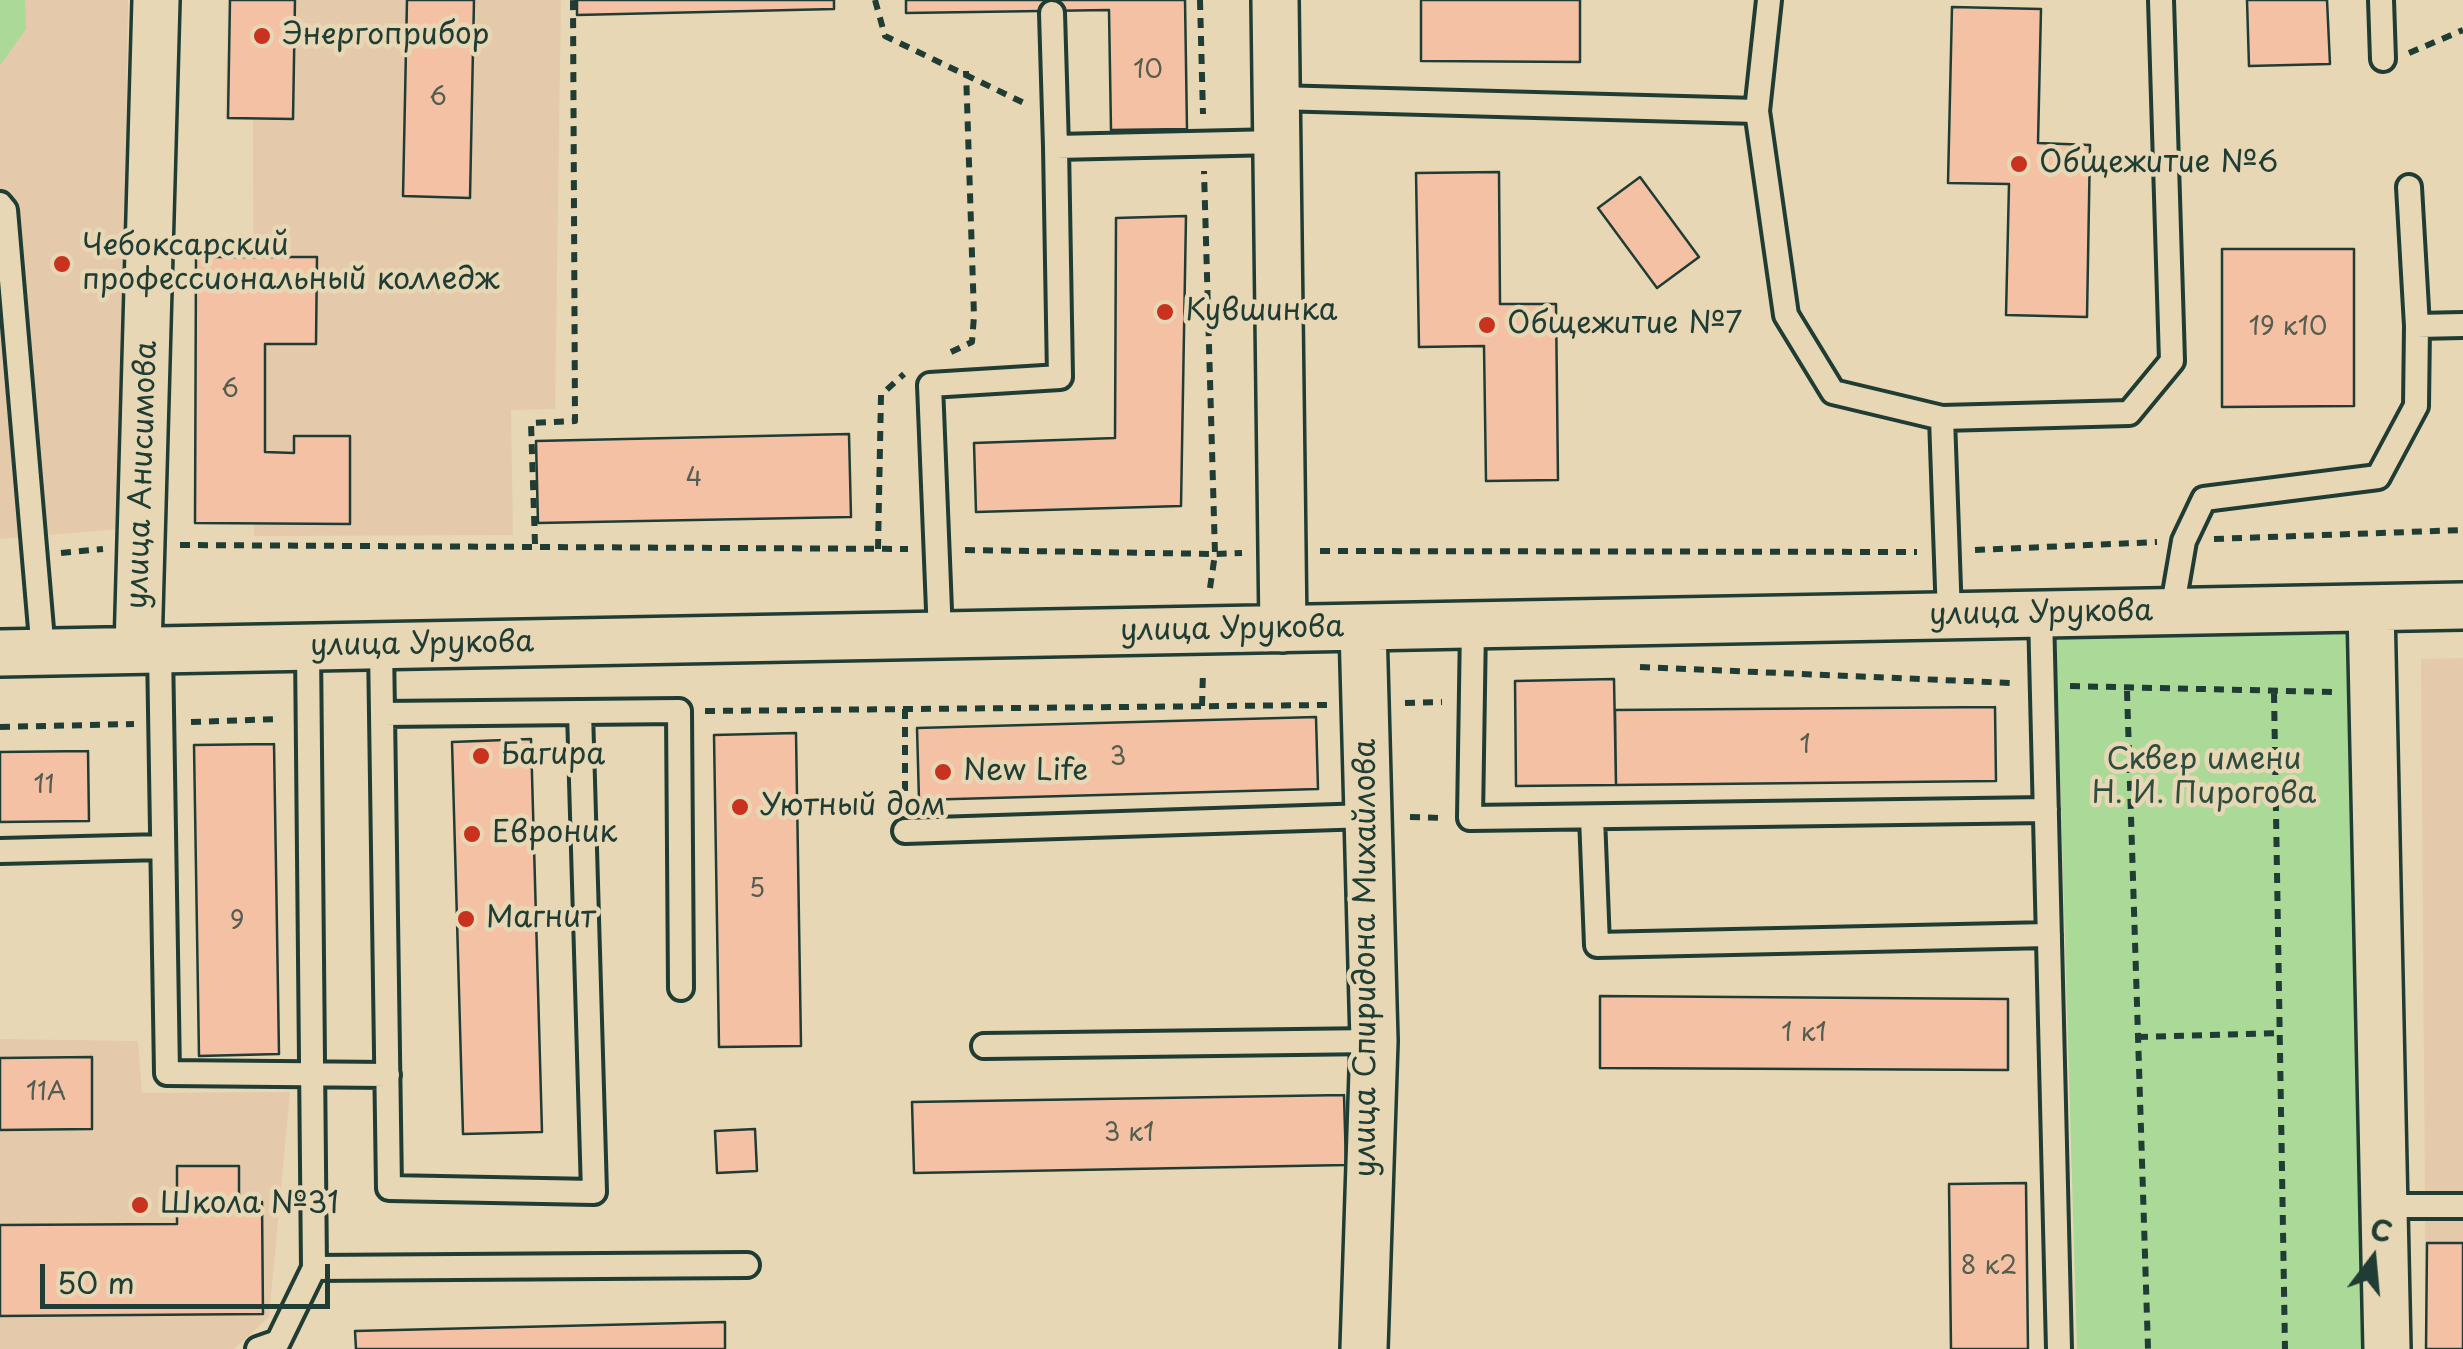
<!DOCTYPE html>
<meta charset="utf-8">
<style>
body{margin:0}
#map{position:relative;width:2463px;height:1349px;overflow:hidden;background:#e8d7b4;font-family:"Playpen Sans",sans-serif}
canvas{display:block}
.north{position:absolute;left:2323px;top:1209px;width:100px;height:100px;-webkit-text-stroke:8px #e8d7b4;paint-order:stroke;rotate:16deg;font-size:28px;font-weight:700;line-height:40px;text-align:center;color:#1f3d34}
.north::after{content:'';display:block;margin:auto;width:35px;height:45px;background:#1f3d34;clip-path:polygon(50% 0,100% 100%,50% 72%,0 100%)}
.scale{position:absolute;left:40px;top:1264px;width:290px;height:45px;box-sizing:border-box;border:5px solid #1f3d34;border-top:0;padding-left:12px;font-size:30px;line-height:35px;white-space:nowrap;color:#1f3d34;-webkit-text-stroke:8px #e8d7b4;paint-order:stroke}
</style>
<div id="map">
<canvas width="2463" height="1349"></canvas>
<div class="north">С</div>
<div class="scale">50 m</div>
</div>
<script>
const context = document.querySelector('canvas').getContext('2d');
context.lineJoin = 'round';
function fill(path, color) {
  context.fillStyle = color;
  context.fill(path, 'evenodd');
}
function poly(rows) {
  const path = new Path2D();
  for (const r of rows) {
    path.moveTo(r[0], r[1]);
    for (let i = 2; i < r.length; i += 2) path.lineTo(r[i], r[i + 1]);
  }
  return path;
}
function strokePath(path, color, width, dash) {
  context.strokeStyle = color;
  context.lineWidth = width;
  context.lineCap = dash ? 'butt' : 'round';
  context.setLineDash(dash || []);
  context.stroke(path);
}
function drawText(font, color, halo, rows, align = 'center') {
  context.font = font + ' "Playpen Sans",sans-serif';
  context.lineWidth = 9;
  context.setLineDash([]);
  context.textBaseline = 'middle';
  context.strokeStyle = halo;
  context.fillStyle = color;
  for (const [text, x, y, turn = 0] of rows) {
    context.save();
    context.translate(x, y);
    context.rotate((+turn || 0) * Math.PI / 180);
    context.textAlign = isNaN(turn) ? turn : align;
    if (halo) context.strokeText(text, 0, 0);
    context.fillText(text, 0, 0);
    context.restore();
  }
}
fill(poly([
 [0,0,128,0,120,529,0,539],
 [228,0,561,0,555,409,511,410,513,535,254,536,253,120,225,120],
 [2463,658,2463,1349,2426,1349,2421,659],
 [0,1039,138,1041,142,1093,290,1092,269,1317,234,1349,0,1349]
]), '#e4caaa');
fill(poly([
 [0,0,25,0,26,29,0,65],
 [2346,631,2362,1349,2077,1349,2056,635]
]), '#aad998');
const building = poly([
 [230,0,295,0,293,119,228,118,230,0],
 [407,0,474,0,470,198,403,196,407,0],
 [577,0,834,0,834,9,577,15,577,0],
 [906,0,1185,0,1187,129,1111,130,1109,10,906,13,906,0],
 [1421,0,1580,0,1580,62,1421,61,1421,0],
 [2247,0,2327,0,2330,64,2249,66,2247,0],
 [1952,7,2041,9,2038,143,2090,145,2087,317,2006,315,2009,184,1948,183,1952,7],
 [1499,172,1500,304,1556,304,1558,480,1486,481,1484,346,1419,347,1416,173,1499,172],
 [1640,177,1699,257,1657,288,1598,208,1640,177],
 [1186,216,1181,506,976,512,974,443,1115,438,1116,218,1186,216],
 [2222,249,2354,249,2354,406,2222,407,2222,249],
 [196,257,317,257,316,344,265,344,265,452,294,453,294,436,350,436,350,524,195,523,196,257],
 [849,434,851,517,538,523,536,441,849,434],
 [1614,679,1616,785,1516,786,1515,681,1614,679],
 [1995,707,1996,781,1616,785,1615,710,1995,707],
 [1316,717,1318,789,919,800,917,728,1316,717],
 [796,733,801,1046,719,1047,714,735,796,733],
 [531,739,542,1132,463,1134,452,742,531,739],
 [274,744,279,1054,199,1056,194,745,274,744],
 [88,751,89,821,0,822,0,752,88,751],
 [1600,996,2008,999,2008,1070,1600,1068,1600,996],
 [92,1057,92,1129,0,1130,0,1058,92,1057],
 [1344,1095,1346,1165,914,1173,912,1102,1344,1095],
 [755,1129,757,1171,717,1173,715,1131,755,1129],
 [177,1166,239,1166,239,1202,262,1202,263,1314,0,1316,0,1225,177,1224,177,1166],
 [2026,1183,2028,1349,1951,1349,1949,1184,2026,1183],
 [2427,1243,2463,1243,2463,1349,2426,1349,2427,1243],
 [725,1322,725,1349,356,1349,355,1331,725,1322]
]);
fill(building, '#f4c1a4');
strokePath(building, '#1f3d34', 2.5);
const service = poly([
 [2381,0,2383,59],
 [1052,13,1056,147,1277,142],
 [1276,98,1757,111,1786,315,1833,392,1942,418],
 [1757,111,1769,0],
 [0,204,5,210,43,652],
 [2417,326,2463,325],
 [2172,611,2184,541,2204,499,2378,477,2416,406,2417,326,2409,187],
 [2041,614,2059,1349],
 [1949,616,1942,418,2129,413,2172,361,2161,0],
 [1473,626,1470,818,2046,810],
 [940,635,930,385,1060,377,1056,147],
 [381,646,389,1188,594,1192,580,712],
 [160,650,167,1073,388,1075],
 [383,714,679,711,681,988],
 [1592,817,1597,945,2049,935],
 [905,831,1368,816],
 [0,851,163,847],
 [984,1046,1374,1041],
 [2385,1206,2463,1206],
 [314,1268,747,1265],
 [258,1349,278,1342,314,1268,308,648]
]);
const minor = poly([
 [1275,0,1283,629],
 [2371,608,2387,1349],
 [1363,627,1374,1041,1364,1349],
 [138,649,156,0],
 [0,653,2463,606]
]);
strokePath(service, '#1f3d34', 30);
strokePath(minor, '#1f3d34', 52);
strokePath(poly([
 [875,0,885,36,1026,104],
 [1200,0,1203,114],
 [2409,53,2463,30],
 [951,352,972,342,974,316,966,71],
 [2214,539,2463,530],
 [535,544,531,423,575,421,573,0],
 [180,545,908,549],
 [878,549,881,395,904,374],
 [965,550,1215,554,1204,171],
 [1975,550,2157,542],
 [1320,551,1917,552],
 [61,553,103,549],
 [1210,588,1215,554,1242,553],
 [1640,667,2012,683],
 [2070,686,2332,692],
 [2127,691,2148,1349],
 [2274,693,2285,1349],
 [1405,703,1442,702],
 [1202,706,1203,671],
 [905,709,905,803],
 [705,711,1327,705],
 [191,722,279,719],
 [0,727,134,724],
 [1410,817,1442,818],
 [2138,1037,2280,1033]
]), '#1f3d34', 6, [10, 8]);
strokePath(service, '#e8d7b4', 22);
strokePath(minor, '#e8d7b4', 45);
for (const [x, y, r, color] of [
 [262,36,10,"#c8321e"],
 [2019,164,10,"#c8321e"],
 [62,264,10,"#c8321e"],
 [1165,312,10,"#c8321e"],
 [1487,325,10,"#c8321e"],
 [481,756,10,"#c8321e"],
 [943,772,10,"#c8321e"],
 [740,807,10,"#c8321e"],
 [472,834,10,"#c8321e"],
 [466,919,10,"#c8321e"],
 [140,1205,10,"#c8321e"]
]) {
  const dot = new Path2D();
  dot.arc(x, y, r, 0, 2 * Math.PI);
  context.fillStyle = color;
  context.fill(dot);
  strokePath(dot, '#e8d7b4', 4);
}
drawText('25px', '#545e50', null, [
 ["10",1148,71],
 ["6",438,98],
 ["19 к10",2288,328],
 ["6",230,390],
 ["4",694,479],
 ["1",1805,746],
 ["3",1118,758],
 ["11",44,786],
 ["5",757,890],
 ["9",237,922],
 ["1 к1",1804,1034],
 ["11А",46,1093],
 ["3 к1",1129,1134],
 ["8 к2",1989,1267]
]);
drawText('30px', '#1f3d34', '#e8d7b4', [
 ["Энергоприбор",282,36],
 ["Общежитие №6",2039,164],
 ["Чебоксарский",82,247],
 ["профессиональный колледж",82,281],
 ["Кувшинка",1185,312],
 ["Общежитие №7",1507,325],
 ["Багира",501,756],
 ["New Life",963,772],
 ["Уютный дом",760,807],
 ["Евроник",492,834],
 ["Магнит",486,919],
 ["Школа №31",160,1205]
], 'left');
drawText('30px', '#1f3d34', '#e8d7b4', [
 ["улица Анисимова",143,475,-88],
 ["улица Урукова",2041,614,-1],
 ["улица Урукова",1232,630,-1],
 ["улица Урукова",422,645,-1],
 ["улица Спиридона Михайлова",1367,958,-90]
]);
drawText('30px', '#2d4d3e', '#e8d7b4', [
 ["Сквер имени",2204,761],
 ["Н. И. Пирогова",2204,795]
]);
</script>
